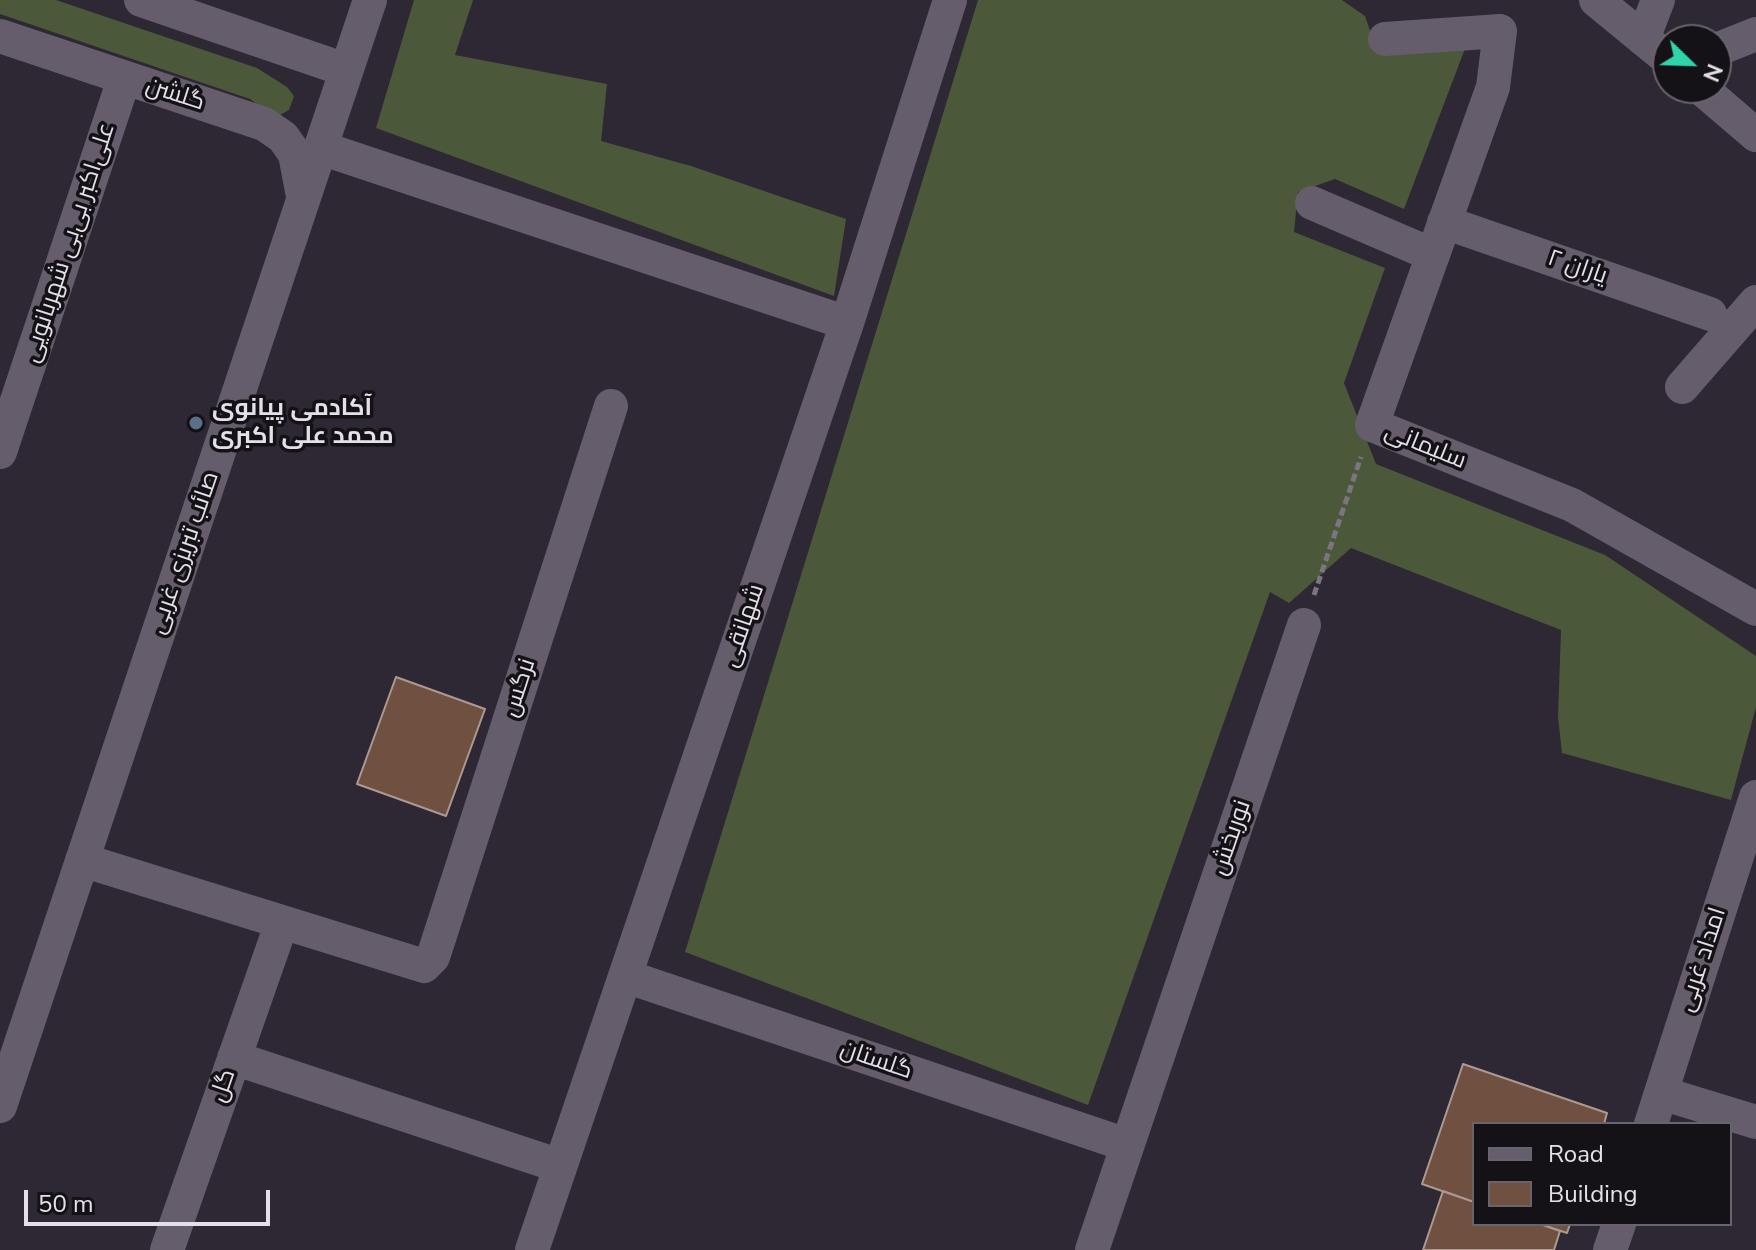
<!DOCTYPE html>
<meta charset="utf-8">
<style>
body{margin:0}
#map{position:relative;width:1756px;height:1250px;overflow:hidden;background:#2e2734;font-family:"Nunito Sans",sans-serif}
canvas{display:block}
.legend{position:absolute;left:1472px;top:1122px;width:260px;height:104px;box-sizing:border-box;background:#151217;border:2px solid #68646b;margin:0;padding:10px 14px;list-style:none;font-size:24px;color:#e4dfe8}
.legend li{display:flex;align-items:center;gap:16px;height:40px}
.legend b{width:40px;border:2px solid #68646b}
.north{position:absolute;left:1652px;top:24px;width:80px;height:80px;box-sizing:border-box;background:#151217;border:2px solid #68646b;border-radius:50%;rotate:113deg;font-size:22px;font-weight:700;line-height:32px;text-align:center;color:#e4dfe8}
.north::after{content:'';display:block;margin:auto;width:28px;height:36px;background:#30d4aa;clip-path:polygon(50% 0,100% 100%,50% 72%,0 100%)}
.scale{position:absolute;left:24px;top:1190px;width:246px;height:36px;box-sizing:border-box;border:4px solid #e4dfe8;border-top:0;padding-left:10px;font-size:24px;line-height:28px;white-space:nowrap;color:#e4dfe8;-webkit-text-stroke:6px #151217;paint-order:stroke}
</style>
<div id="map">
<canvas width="1756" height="1250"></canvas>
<ul class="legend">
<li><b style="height:10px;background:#655d6c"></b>Road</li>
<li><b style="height:22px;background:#705041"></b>Building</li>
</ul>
<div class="north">N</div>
<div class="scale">50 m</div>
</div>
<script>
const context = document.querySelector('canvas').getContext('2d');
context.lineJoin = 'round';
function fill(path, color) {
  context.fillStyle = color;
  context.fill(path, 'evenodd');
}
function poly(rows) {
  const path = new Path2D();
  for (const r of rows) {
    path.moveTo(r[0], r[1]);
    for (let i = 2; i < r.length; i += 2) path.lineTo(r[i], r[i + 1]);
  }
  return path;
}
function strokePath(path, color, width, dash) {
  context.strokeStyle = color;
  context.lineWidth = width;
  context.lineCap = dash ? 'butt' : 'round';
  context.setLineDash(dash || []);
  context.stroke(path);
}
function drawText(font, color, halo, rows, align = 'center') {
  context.font = font + ' "Nunito Sans",Cairo,sans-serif';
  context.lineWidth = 7;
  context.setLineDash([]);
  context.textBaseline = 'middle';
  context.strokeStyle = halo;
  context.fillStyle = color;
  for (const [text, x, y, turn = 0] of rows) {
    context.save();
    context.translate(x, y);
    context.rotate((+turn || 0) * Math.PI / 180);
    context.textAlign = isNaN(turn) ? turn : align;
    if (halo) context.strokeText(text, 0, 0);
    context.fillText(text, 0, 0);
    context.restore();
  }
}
fill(poly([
 [0,0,56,0,257,68,287,87,294,96,289,110,280,115,262,108,250,99,0,14],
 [414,0,473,0,455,55,607,84,601,141,691,166,846,219,834,296,376,128],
 [978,0,1342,0,1365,16,1377,50,1466,46,1404,209,1335,179,1298,192,1294,232,1385,268,1344,383,1376,464,1605,555,1756,656,1756,707,1731,800,1562,753,1558,717,1561,630,1351,548,1289,603,1270,592,1088,1105,685,952]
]), '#4c583a');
const building = poly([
 [396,677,485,709,446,816,357,784,396,677],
 [1463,1064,1607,1113,1604,1124,1474,1124,1474,1202,1422,1184,1463,1064],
 [1443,1191,1474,1202,1474,1224,1540,1224,1560,1231,1554,1250,1423,1250,1443,1191],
 [1540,1224,1570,1224,1567,1233,1540,1224]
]);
fill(building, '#705041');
strokePath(building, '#ac9a91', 2);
strokePath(poly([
 [1314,595,1361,457]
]), '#7b7580', 5, [8, 4]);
strokePath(poly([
 [141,0,346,70],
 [1596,0,1668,59],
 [0,36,264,124,283,137,295,154,303,196],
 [1385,39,1500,31,1493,87,1372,425,1572,505,1756,609],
 [1643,39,1658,0],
 [1716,50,1756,34],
 [1701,88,1756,135],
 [321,148,847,323],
 [1312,203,1433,255],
 [1444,222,1710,314],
 [1682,387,1756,302],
 [0,452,124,79],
 [82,860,424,966,433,957,611,406],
 [625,976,1127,1145],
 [234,1058,560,1166],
 [1661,1093,1756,1122],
 [0,1106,370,0],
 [1651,1124,1756,797],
 [167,1250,282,922],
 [532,1250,847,323,950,0],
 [1092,1250,1304,625],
 [1610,1250,1619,1224]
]), '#655d6c', 34);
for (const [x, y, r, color] of [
 [196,423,8,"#5c6f8a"]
]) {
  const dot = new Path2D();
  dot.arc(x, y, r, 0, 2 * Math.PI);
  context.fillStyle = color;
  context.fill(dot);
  strokePath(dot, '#151217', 3);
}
drawText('24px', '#e4dfe8', '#151217', [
 ["گلشن",175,95,18],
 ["علی‌اکبر بی‌بی شهربانویی",70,243,-72],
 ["یاران ٢",1577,268,19],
 ["سلیمانی",1425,447,22],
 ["صائب تبریزی غربی",185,553,-71],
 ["شهانقی",744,626,-71],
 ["نرگس",520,688,-72],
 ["نوربخش",1232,838,-71],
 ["امداد غربی",1703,960,-72],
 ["گلستان",876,1061,19],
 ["گل",224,1086,-71]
]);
drawText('bold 24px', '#e4dfe8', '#151217', [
 ["آکادمی پیانوی",212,409],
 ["محمد علی‌ اکبری",212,437]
], 'left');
</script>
